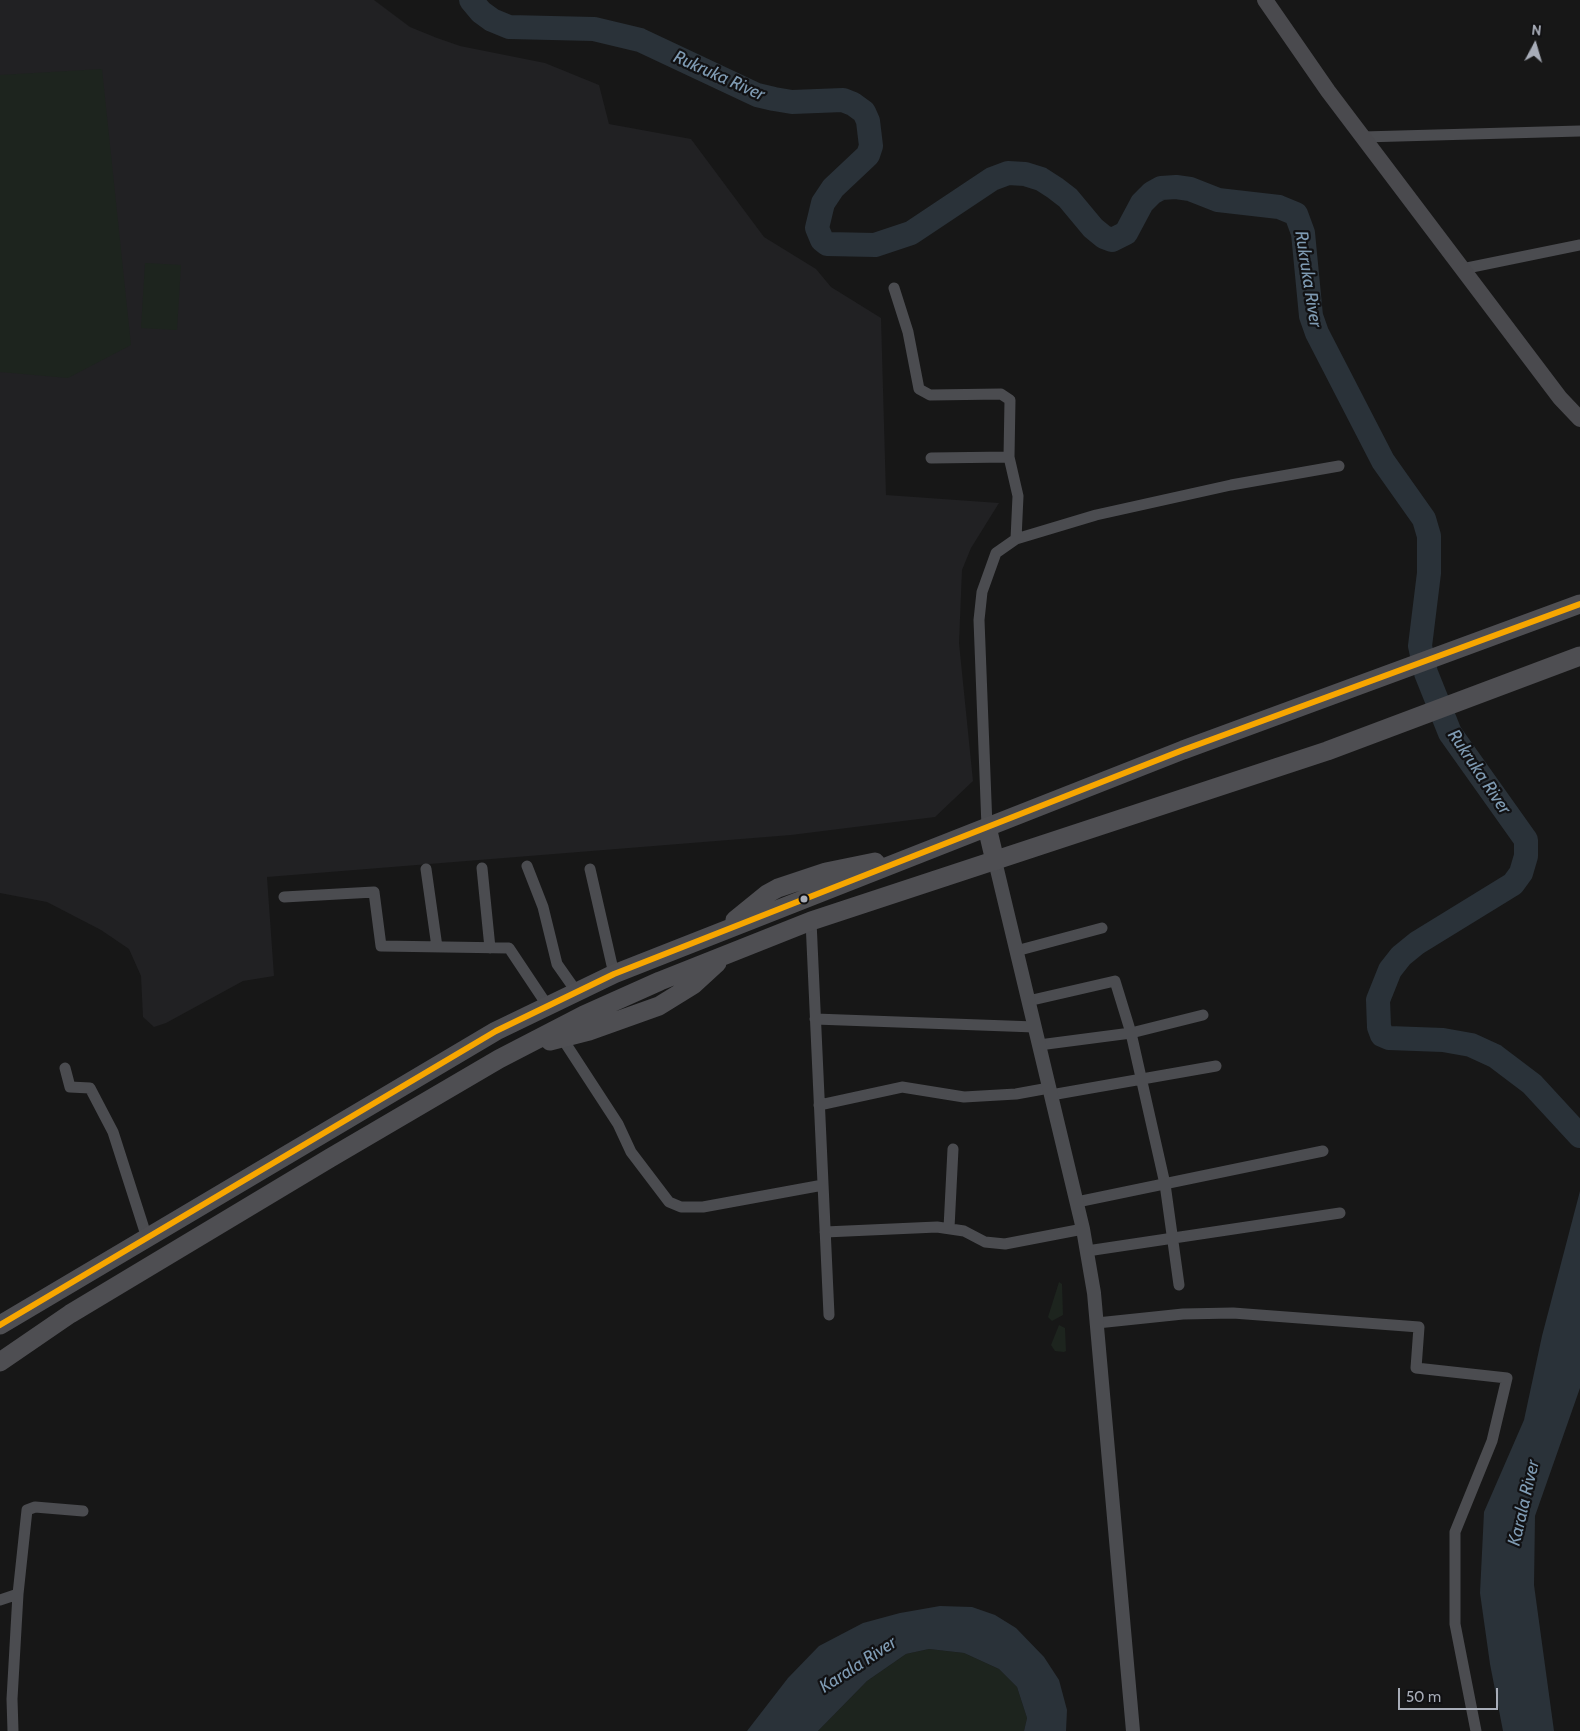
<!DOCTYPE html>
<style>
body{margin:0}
#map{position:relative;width:1580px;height:1731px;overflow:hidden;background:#171717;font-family:Cabin,sans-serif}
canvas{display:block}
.north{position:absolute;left:1510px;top:20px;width:50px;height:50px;-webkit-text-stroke:4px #111113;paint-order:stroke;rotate:6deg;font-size:14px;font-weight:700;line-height:20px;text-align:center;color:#a8adb8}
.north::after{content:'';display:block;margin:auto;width:18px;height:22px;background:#a8adb8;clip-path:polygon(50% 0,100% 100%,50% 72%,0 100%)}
.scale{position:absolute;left:1398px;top:1688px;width:100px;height:22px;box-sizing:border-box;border:2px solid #a8adb8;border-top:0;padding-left:6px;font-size:15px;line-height:18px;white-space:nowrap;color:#a8adb8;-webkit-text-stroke:4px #111113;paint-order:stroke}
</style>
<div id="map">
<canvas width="1580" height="1731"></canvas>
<div class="north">N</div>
<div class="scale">50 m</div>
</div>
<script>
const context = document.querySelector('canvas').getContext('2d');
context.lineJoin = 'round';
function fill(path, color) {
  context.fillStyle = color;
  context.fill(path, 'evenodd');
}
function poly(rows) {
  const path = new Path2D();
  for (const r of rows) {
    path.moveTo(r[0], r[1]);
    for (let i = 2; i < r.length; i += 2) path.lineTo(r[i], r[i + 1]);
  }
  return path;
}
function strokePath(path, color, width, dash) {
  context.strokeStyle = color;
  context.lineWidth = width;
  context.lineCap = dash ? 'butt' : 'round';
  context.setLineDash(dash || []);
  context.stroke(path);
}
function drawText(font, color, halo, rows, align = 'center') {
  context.font = font + ' Cabin,sans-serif';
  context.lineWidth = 4.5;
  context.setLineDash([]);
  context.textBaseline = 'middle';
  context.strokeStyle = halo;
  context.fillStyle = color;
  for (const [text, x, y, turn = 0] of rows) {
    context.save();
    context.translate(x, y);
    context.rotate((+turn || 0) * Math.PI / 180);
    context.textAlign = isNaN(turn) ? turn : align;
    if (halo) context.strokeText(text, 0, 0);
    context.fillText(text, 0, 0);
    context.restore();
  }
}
fill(poly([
 [0,0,374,0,410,27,437,38,460,46,545,63,599,85,609,124,691,139,764,237,816,269,831,287,881,318,886,495,999,503,971,548,962,570,959,643,973,781,935,817,791,835,267,877,274,976,243,981,166,1023,154,1027,143,1017,141,976,129,949,101,930,47,902,0,893]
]), '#212123');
fill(poly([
 [102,69,131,345,68,378,0,372,0,75],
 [145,263,181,265,177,330,141,328],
 [1059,1282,1062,1284,1063,1315,1052,1321,1048,1317],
 [1059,1325,1065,1328,1066,1351,1064,1352,1055,1351,1051,1345],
 [929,1649,964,1653,999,1669,1017,1687,1027,1718,1024,1731,818,1731,867,1681,906,1654]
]), '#1d241e');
fill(poly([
 [1580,1191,1580,1388,1535,1516,1534,1585,1554,1731,1503,1731,1490,1664,1480,1593,1484,1512,1524,1420,1542,1336],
 [940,1606,972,1607,995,1615,1016,1628,1044,1657,1059,1680,1067,1710,1066,1731,1024,1731,1027,1718,1017,1687,999,1669,964,1653,929,1649,906,1654,867,1681,818,1731,747,1731,788,1678,819,1646,863,1623,900,1613]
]), '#2a3239');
strokePath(poly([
 [471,0,481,12,492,20,509,27,594,29,640,40,757,95,774,99,792,102,843,100,853,104,864,112,868,121,871,146,868,155,833,188,823,203,817,228,822,240,827,244,875,245,911,233,992,179,1008,173,1025,174,1041,179,1055,188,1068,198,1093,228,1104,237,1112,240,1126,233,1142,203,1152,193,1161,188,1176,187,1190,189,1218,200,1279,207,1296,214,1303,233,1311,316,1317,333,1383,461,1424,519,1429,536,1429,573,1420,646,1426,673,1450,733,1526,840,1526,856,1521,873,1513,884,1417,943,1401,956,1390,970,1378,1000,1379,1027,1382,1035,1389,1038,1443,1040,1471,1045,1495,1056,1532,1084,1580,1136]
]), '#2a3239', 24);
strokePath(poly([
 [1363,137,1580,131],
 [1462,269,1580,245],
 [894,288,908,332,919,389,930,395,1001,394,1010,400,1009,457,1018,496,1016,539,996,553,982,592,979,620,987,827],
 [931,458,1009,457],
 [1016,539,1096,515,1231,485,1339,466],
 [527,866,543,907,557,964,576,991],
 [482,868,490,948],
 [426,869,437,947],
 [590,869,614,974],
 [284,897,374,892,381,946,509,948,547,1005],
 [811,921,829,1315],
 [1016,951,1102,928],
 [1028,1001,1115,981,1131,1033,1165,1184,1179,1285],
 [815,1019,1035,1027],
 [562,1038,618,1124,631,1152,669,1202,681,1207,703,1207,823,1185],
 [1039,1045,1131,1033,1203,1015],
 [65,1068,70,1087,90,1088,113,1132,147,1238],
 [1051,1095,1216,1066],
 [819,1105,902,1087,964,1097,1016,1094,1049,1088],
 [1077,1202,1323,1151],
 [949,1228,953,1149],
 [825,1232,937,1227,964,1231,985,1242,1005,1244,1083,1229],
 [1087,1251,1340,1213],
 [1097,1323,1183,1314,1233,1313,1419,1327,1416,1368,1507,1378,1492,1441,1455,1532,1455,1624,1476,1731],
 [0,1600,18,1594,27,1510,35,1507,83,1511],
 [13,1731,12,1699,18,1594]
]), '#4b4c50', 11);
strokePath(poly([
 [995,861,1083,1229,1094,1293,1133,1731]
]), '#4b4c50', 14);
strokePath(poly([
 [1265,0,1328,91,1560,398,1580,419]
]), '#4a4a4e', 16);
strokePath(poly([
 [987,827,995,861],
 [735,920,767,894,778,888,826,872,875,862],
 [550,1041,589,1031,659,1006,693,985,717,963],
 [0,1325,496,1031,614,974,1183,750,1580,604],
 [0,1362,70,1314,330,1158,499,1059,584,1015,660,981,811,921,1327,751,1580,656]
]), '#4e4e52', 19);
strokePath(poly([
 [0,1325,496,1031,614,974,1183,750,1580,604]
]), '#f7a600', 6);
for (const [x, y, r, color] of [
 [804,899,4.5,"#a8adb8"]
]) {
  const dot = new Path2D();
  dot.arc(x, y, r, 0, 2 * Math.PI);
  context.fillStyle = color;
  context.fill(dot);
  strokePath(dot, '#111113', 2);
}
drawText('italic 18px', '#7f9bb3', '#111113', [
 ["Rukruka River",719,76,24],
 ["Rukruka River",1308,279,81],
 ["Rukruka River",1479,772,56],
 ["Karala River",1524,1503,-77],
 ["Karala River",858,1665,-33]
]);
</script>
